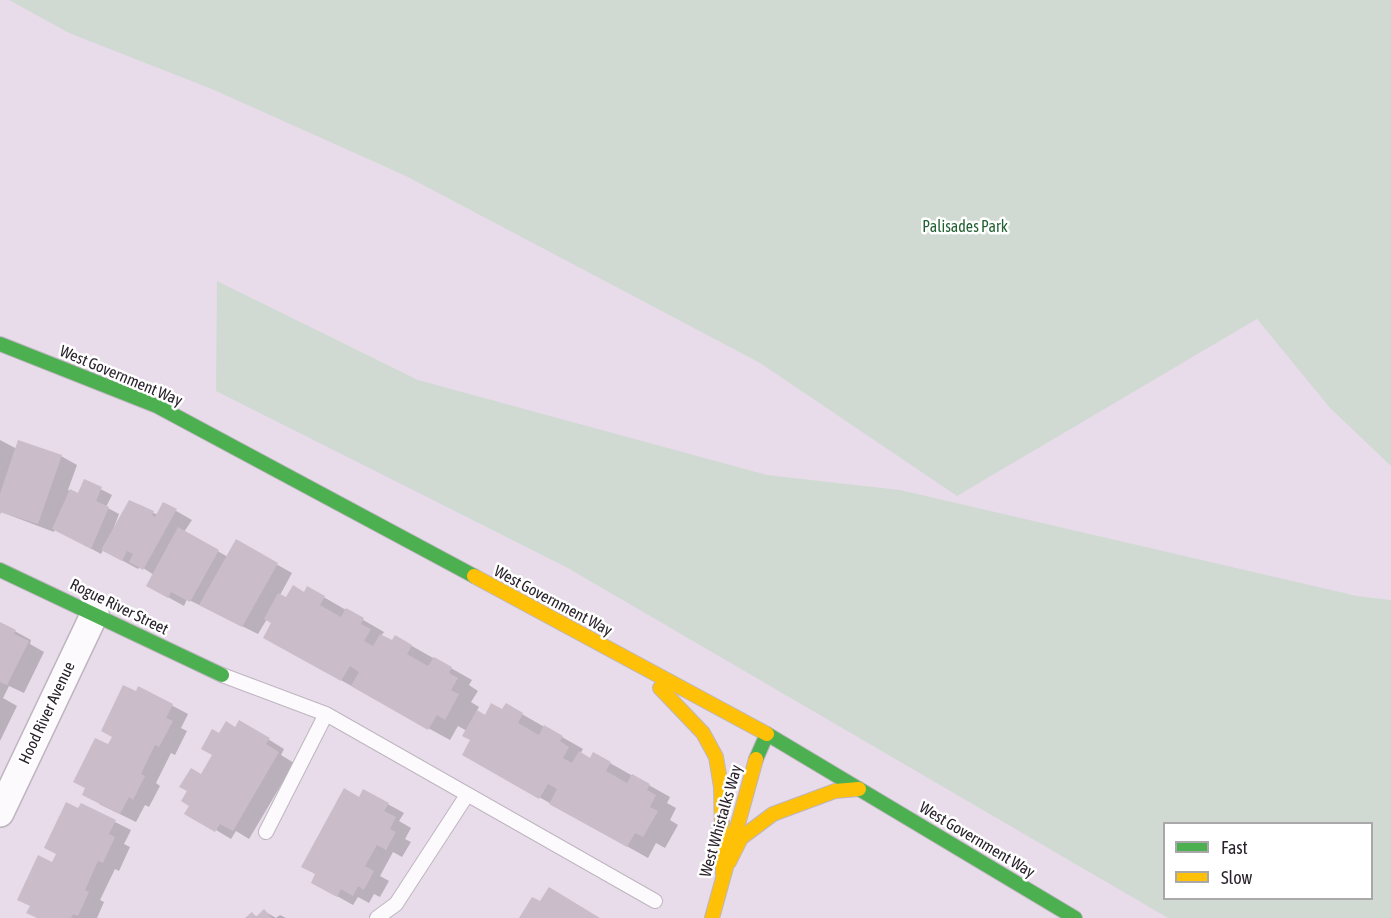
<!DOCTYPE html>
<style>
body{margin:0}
#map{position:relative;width:1391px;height:918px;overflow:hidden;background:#e8dcea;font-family:"Asap Condensed",sans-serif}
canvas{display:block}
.legend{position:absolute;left:1163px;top:822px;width:210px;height:78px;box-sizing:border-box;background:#fff;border:2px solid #aaa7ab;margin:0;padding:8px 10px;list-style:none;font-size:18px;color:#2a222c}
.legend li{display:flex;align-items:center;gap:12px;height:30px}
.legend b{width:30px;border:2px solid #aaa7ab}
</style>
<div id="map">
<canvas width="1391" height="918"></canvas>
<ul class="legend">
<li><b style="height:8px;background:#4caf50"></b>Fast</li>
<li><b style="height:8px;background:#ffc107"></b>Slow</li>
</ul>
</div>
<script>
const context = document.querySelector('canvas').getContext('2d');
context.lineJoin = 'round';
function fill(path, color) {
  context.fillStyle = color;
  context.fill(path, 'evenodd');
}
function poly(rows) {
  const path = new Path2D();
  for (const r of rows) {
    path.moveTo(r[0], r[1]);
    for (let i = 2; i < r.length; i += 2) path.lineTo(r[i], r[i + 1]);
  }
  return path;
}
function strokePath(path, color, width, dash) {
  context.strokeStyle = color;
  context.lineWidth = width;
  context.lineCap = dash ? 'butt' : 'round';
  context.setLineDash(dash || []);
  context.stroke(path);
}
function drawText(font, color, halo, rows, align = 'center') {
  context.font = font + ' "Asap Condensed",sans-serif';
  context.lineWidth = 5;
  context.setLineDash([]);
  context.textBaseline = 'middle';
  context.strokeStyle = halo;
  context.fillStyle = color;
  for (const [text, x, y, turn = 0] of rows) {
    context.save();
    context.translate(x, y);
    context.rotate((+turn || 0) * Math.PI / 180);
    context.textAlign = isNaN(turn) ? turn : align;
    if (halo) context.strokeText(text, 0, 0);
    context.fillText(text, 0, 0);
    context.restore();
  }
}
fill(poly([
 [9,0,1391,0,1391,466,1330,408,1257,319,957,496,760,363,406,176,214,90,69,33],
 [217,281,418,380,767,475,900,490,1357,596,1391,600,1391,918,1168,918,566,567,216,391],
 [1164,824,1372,824,1372,898,1164,898]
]), '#d0dad3');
fill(poly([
 [0,440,17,449,61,456,77,465,68,490,79,495,85,481,112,495,106,507,119,514,114,527,116,528,130,502,158,515,164,504,192,520,184,532,228,557,237,542,292,573,280,595,287,599,305,594,308,588,384,632,381,636,392,642,396,637,472,680,469,685,478,691,471,702,479,707,476,712,485,717,503,711,506,705,583,749,580,754,590,760,594,754,670,797,667,803,676,808,670,820,678,825,665,848,656,843,648,858,464,755,472,740,467,731,458,726,450,740,362,692,265,637,273,622,267,619,258,634,187,599,184,606,148,586,154,575,140,566,138,569,103,550,101,554,55,529,54,532,1,512,0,515],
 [0,623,31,640,30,644,44,652,24,693,9,686,3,698,17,706,0,741],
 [139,688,188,714,181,728,187,731,175,755,171,753,156,783,160,786,149,807,145,805,136,822,99,804,109,746],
 [236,729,255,731,284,749,281,755,294,763,249,839,236,831,231,839,216,830,202,776,214,755,220,735],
 [364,791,404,813,399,821,411,828,405,839,411,842,402,857,393,852,380,876,389,881,380,897,374,894,369,903,358,897,353,905,328,891],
 [81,805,131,830,124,844,130,847,119,871,115,869,100,900,104,902,97,918,38,918,31,906],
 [264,911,276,918,280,915,286,918,247,918,252,914,258,917]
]), '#0003');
fill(poly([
 [18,440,62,455,38,524,0,512,0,494],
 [84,479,102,487,96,501,109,507,91,549,52,529,70,489,78,493],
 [129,500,154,511,152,515,155,517,163,502,177,509,143,570,129,562,133,554,127,551,122,561,101,550],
 [178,527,219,550,190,602,171,592,168,598,146,586],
 [236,539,278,563,242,627,199,605],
 [293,585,304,592,307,586,325,596,320,605,341,617,346,608,364,618,361,624,371,629,364,641,373,646,380,634,392,640,395,635,412,645,407,654,428,666,434,657,452,667,449,673,458,678,451,690,459,694,445,720,437,715,428,730,351,686,359,672,350,666,341,681,263,638,271,623,264,619,278,593,286,597],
 [0,622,16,630,14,634,29,641,7,685,0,682],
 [123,685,136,691,138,686,173,704,166,718,173,721,159,747,155,745,141,774,145,776,133,800,129,797,120,814,82,795,85,788,73,782,95,738,108,744,112,737,101,731],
 [491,703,502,709,506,703,523,713,518,723,539,735,544,725,563,736,560,741,569,747,563,758,572,763,579,751,590,758,593,752,611,762,606,771,627,783,632,774,650,784,647,790,656,795,650,807,658,811,643,837,635,833,627,847,549,804,557,789,548,784,539,799,462,755,470,740,462,736,477,710,485,715],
 [239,720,270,738,266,744,279,752,233,831,220,824,215,832,184,814,189,806,181,801,187,791,179,787,191,768,201,774,212,755,201,749,212,729,219,733,226,721,235,727],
 [344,788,359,797,363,789,389,803,384,811,396,817,390,829,396,832,386,850,377,845,365,866,374,871,364,890,358,886,353,896,341,889,337,897,311,883,315,874,301,867],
 [66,802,78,808,81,803,116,820,109,834,115,837,103,863,98,861,85,890,89,892,78,916,73,914,71,918,37,918,26,913,30,906,17,900,38,855,52,862,56,854,44,848],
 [549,887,600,918,519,918,532,897,540,901],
 [264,909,272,918,245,918,252,912,256,917]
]), '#cabcc9');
const lane = poly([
 [222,675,326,714,655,901],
 [266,832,326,714],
 [377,918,396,904,467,795]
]);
const street = poly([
 [0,813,95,613]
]);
const fast = poly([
 [0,344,157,406,474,576],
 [0,570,222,675],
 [756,759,767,734,1075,918]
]);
const slow = poly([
 [474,576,767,734],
 [660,688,703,733,716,757,721,787,723,874],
 [729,862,741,838,773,814,835,791,859,789],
 [712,918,756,759]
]);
strokePath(lane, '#beb5c0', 16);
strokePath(street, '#beb5c0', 30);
strokePath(fast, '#beb5c0', 16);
strokePath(slow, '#beb5c0', 16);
strokePath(lane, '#fcfafc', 14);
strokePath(street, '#fcfafc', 27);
strokePath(fast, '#4caf50', 14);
strokePath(slow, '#ffc107', 14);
drawText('16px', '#236234', '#fff', [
 ["Palisades Park",965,227]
]);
drawText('16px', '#2a222c', '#fff', [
 ["West Government Way",121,376,23],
 ["West Government Way",553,601,28],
 ["Rogue River Street",119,607,26],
 ["Hood River Avenue",47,713,-65],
 ["West Whistalks Way",721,821,-74],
 ["West Government Way",977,840,31]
]);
</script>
